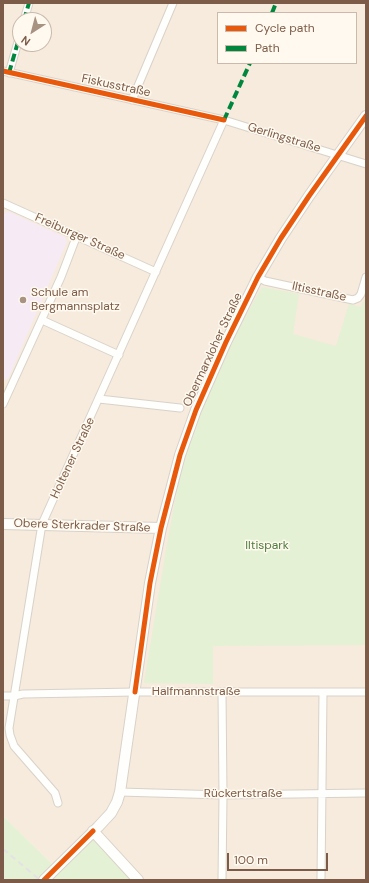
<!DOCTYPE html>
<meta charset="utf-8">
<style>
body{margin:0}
#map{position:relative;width:369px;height:883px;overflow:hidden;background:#f9f5ec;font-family:"DM Sans",sans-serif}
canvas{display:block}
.frame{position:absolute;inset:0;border:4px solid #7c5c48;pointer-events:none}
.legend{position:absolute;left:217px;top:12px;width:140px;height:52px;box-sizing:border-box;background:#fff9ef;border:1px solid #cbbaac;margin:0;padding:5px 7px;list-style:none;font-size:12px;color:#7c5c48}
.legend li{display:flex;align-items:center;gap:8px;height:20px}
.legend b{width:20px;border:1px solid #cbbaac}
.north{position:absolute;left:12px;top:12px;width:40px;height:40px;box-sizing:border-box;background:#fff9ef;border:1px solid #cbbaac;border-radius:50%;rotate:216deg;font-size:11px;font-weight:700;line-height:16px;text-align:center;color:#7c5c48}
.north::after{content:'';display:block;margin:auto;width:14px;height:18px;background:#a89281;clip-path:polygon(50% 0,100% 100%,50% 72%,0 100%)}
.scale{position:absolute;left:227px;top:853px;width:101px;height:18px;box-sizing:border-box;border:2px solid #7c5c48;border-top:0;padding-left:5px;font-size:12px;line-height:14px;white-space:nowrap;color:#7c5c48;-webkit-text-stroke:3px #fff9ef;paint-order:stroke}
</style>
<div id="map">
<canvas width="369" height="883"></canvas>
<div class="frame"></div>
<ul class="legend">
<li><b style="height:5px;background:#e8590c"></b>Cycle path</li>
<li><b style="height:5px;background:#00873e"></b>Path</li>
</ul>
<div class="north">N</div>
<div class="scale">100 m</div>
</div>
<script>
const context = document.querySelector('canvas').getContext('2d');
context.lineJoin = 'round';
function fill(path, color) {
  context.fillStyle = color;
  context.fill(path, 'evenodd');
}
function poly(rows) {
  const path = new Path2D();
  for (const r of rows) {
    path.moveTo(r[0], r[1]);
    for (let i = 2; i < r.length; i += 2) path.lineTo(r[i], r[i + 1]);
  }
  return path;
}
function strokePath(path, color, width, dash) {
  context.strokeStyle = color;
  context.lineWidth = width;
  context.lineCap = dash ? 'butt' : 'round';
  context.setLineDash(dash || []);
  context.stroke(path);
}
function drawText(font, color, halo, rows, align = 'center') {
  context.font = font + ' "DM Sans",sans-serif';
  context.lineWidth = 3;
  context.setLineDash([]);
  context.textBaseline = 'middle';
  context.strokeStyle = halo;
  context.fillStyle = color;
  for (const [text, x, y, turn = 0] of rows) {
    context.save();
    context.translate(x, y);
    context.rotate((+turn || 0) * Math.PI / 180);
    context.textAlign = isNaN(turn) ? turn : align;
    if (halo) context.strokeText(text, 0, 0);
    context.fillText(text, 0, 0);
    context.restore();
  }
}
fill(poly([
 [3,3,366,3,366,880,138,880,56,868,3,816],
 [218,13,356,13,356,63,218,63],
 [20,20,44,20,44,44,20,44]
]), '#f6ebdc');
fill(poly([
 [6,212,9,212,65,237,67,242,8,379,4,380,3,380,3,215]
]), '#f6ebf4');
fill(poly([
 [262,287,299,294,293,334,336,346,349,304,361,307,366,296,366,559,365,645,213,646,213,684,144,683,167,544,180,475,197,418,230,344],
 [3,816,56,868,93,831,138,880,3,880]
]), '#e4f1d5');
const street = poly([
 [24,20,29,3],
 [3,71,224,120,366,164],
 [9,73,20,35],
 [132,100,173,3],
 [3,203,156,272],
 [258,277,265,281,353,300,358,298,361,294,366,277],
 [42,320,119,355],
 [99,399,180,408],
 [3,404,61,277,77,235],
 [3,696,14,696,23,694,135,692,366,692],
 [120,792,223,795,366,793],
 [58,803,55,793,14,746,10,735,9,728,42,524,224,120],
 [222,880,223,795,222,692],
 [321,880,323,692]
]);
const secondary = poly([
 [3,524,161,528],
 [93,831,138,880],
 [44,880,98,827,111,813,117,802,120,792,150,583,161,528,180,455,196,410,226,342,258,277,281,238,309,196,366,116]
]);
strokePath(street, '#d9d2ca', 9);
strokePath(secondary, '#d9d1c8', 12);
strokePath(street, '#fefefc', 7);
strokePath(secondary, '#fefefc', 10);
strokePath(poly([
 [3,849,40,880]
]), '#e5e2e6', 2, [6, 4]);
strokePath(poly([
 [272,13,276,3],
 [24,20,29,3],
 [9,73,20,35],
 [224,120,250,63]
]), '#00873e', 4, [8, 4]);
strokePath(poly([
 [3,71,224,120],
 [135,692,150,583,161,528,180,455,196,410,226,342,258,277,281,238,309,196,366,116],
 [44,880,93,831]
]), '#e8590c', 5);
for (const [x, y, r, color] of [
 [23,300,4,"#a89281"]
]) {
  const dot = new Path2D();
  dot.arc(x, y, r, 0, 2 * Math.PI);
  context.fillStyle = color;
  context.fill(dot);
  strokePath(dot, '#fff9ef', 1.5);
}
drawText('12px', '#7c5c48', '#fff9ef', [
 ["Fiskusstraße",116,86,12],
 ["Gerlingstraße",284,138,17],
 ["Freiburger Straße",80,237,24],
 ["Iltisstraße",319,292,12],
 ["Obermarxloher Straße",213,350,-65],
 ["Holtener Straße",73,458,-65],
 ["Obere Sterkrader Straße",82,526,2],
 ["Halfmannstraße",196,692],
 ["Rückertstraße",243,794]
]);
drawText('12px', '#7c5c48', '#fff9ef', [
 ["Schule am",31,293],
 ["Bergmannsplatz",31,307]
], 'left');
drawText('12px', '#4c7d3c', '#fff9ef', [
 ["Iltispark",267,546]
]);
</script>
